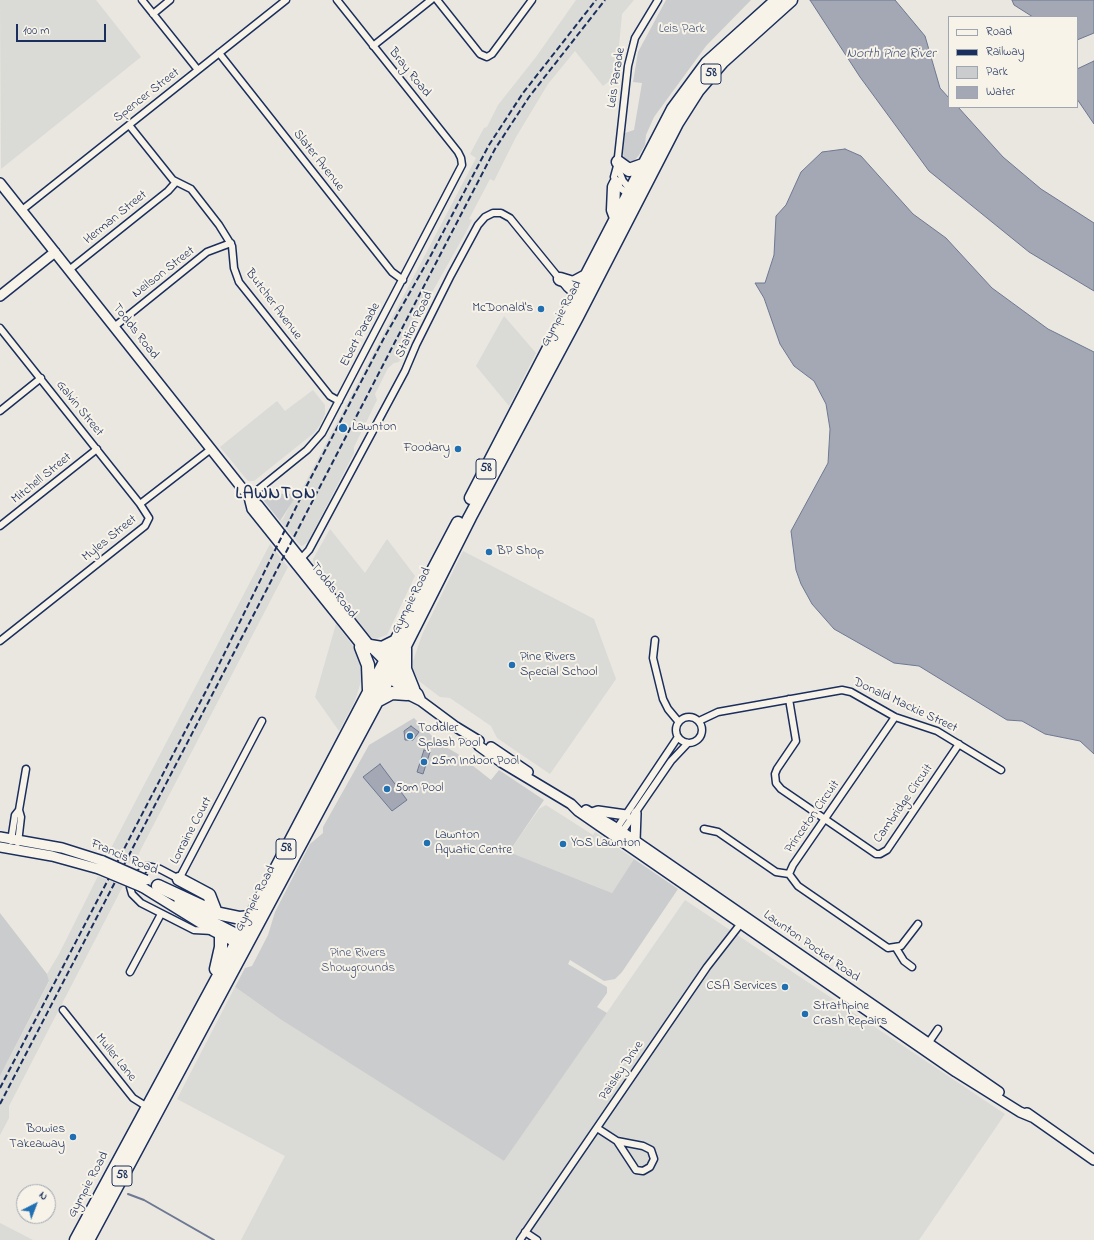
<!DOCTYPE html>
<style>
body{margin:0}
#map{position:relative;width:1094px;height:1240px;overflow:hidden;background:#eae7e0;font-family:"Indie Flower",sans-serif}
canvas{display:block}
.legend{position:absolute;left:948px;top:16px;width:130px;height:92px;box-sizing:border-box;background:#f7f3e8;border:1px solid #9fa5b1;margin:0;padding:5px 7px;list-style:none;font-size:12px;color:#1b2f5e}
.legend li{display:flex;align-items:center;gap:8px;height:20px}
.legend b{width:20px;border:1px solid #9fa5b1}
.north{position:absolute;left:16px;top:1184px;width:40px;height:40px;box-sizing:border-box;background:#f7f3e8;border:1px solid #9fa5b1;border-radius:50%;rotate:42deg;font-size:11px;font-weight:700;line-height:16px;text-align:center;color:#1b2f5e}
.north::after{content:'';display:block;margin:auto;width:14px;height:18px;background:#1f6fb2;clip-path:polygon(50% 0,100% 100%,50% 72%,0 100%)}
.scale{position:absolute;left:16px;top:24px;width:90px;height:18px;box-sizing:border-box;border:2px solid #1b2f5e;border-top:0;padding-left:5px;font-size:12px;line-height:14px;white-space:nowrap;color:#1b2f5e;-webkit-text-stroke:3px #f7f3e8;paint-order:stroke}
</style>
<div id="map">
<canvas width="1094" height="1240"></canvas>
<ul class="legend">
<li><b style="height:5px;background:#f7f3e8"></b>Road</li>
<li><b style="height:5px;background:#1b2f5e"></b>Railway</li>
<li><b style="height:11px;background:#cbcccd"></b>Park</li>
<li><b style="height:11px;background:#a3a8b4"></b>Water</li>
</ul>
<div class="north">N</div>
<div class="scale">100 m</div>
</div>
<script>
const context = document.querySelector('canvas').getContext('2d');
context.lineJoin = 'round';
function fill(path, color) {
  context.fillStyle = color;
  context.fill(path, 'evenodd');
}
function poly(rows) {
  const path = new Path2D();
  for (const r of rows) {
    if (r.length === 3) {
      path.moveTo(r[0] + r[2], r[1]);
      path.arc(r[0], r[1], r[2], 0, 2 * Math.PI);
      continue;
    }
    path.moveTo(r[0], r[1]);
    for (let i = 2; i < r.length; i += 2) path.lineTo(r[i], r[i + 1]);
  }
  return path;
}
function strokePath(path, color, width, dash) {
  context.strokeStyle = color;
  context.lineWidth = width;
  context.lineCap = dash ? 'butt' : 'round';
  context.setLineDash(dash || []);
  context.stroke(path);
}
function drawText(font, color, halo, rows, align = 'center') {
  context.font = font + ' "Indie Flower",sans-serif';
  context.lineWidth = 4;
  context.setLineDash([]);
  context.textBaseline = 'middle';
  context.strokeStyle = halo;
  context.fillStyle = color;
  for (const [text, x, y, turn = 0] of rows) {
    context.save();
    context.translate(x, y);
    context.rotate((+turn || 0) * Math.PI / 180);
    context.textAlign = isNaN(turn) ? turn : align;
    if (halo) context.strokeText(text, 0, 0);
    context.fillText(text, 0, 0);
    context.restore();
  }
}
fill(poly([
 [0,0,96,0,141,57,1,169],
 [576,0,634,0,622,14,616,76,603,86,575,51,548,84,516,137,494,181,490,179,469,219,472,220,466,232,408,335,410,337,399,362,394,363,388,368,375,394,377,400,354,447,354,453,308,542,302,546,300,545,280,521,283,519,294,497,302,489,476,158,470,154,484,128,487,127,498,105,536,57],
 [504,316,536,353,509,406,476,366],
 [313,390,325,405,325,414,320,425,314,433,254,481,248,481,220,447,277,401,285,411],
 [330,529,365,573,387,539,415,576,387,635,375,639,371,637,314,565,313,559],
 [270,544,288,567,141,849,134,865,108,854],
 [463,551,594,619,616,679,550,774,497,738,491,726,450,698,440,697,419,681,413,670,413,661,422,635],
 [336,624,357,651,360,661,362,678,355,701,339,731,315,697],
 [546,805,593,835,595,832,634,859,612,893,509,852,539,809],
 [98,876,123,886,9,1106,9,1118,0,1135,0,1076,49,982,47,974,59,954],
 [685,900,1005,1114,919,1240,241,1240,285,1156,177,1099,235,987,277,1017,504,1161],
 [0,1223,33,1240,0,1240]
]), '#dadad6');
fill(poly([
 [666,0,751,0,706,46,654,117,646,135,645,145,639,155,634,161,625,161,623,154,625,133,634,130,642,83,633,82,638,52],
 [297,488,300,490,280,521,264,501,265,499,273,492,288,495],
 [414,718,439,743,458,754,491,780,499,770,544,800,509,852,612,893,634,859,678,889,622,972,615,979,604,981,570,960,568,964,607,987,607,993,597,1007,607,1013,504,1161,280,1019,235,987,245,968,252,966,268,935,275,912,310,844,323,833,323,827,369,745],
 [0,913,47,974,49,981,0,1076]
]), '#cbcccd');
const water = poly([
 [810,0,895,0,925,36,940,88,949,98,949,107,958,107,1003,157,1041,189,1094,223,1094,291,1029,252,929,171,860,77,810,0],
 [1012,0,1094,0,1094,33,1077,40,1077,17,1033,17,1014,5,1012,0],
 [1094,61,1094,124,1077,99,1077,69,1094,61],
 [845,149,861,156,913,214,946,238,992,288,1048,329,1094,352,1094,754,1080,741,1045,734,1022,721,1007,720,919,666,894,663,834,629,812,604,801,584,796,570,791,531,828,463,830,429,826,404,814,381,794,366,780,344,764,298,755,283,765,283,774,255,776,216,786,205,801,172,822,152,845,149],
 [411,726,419,732,413,740,405,740,404,731,411,726],
 [424,750,430,752,423,774,417,772,424,750],
 [380,764,407,800,392,811,363,777,380,764]
]);
fill(water, '#a3a8b4');
strokePath(water, '#6d7892', 1);
strokePath(poly([
 [128,1194,144,1200,214,1240]
]), '#6d7892', 2);
const street = poly([
 [142,0,198,70],
 [437,0,480,54,487,57,492,54,532,0],
 [153,14,170,0],
 [373,46,431,0],
 [219,53,392,272,403,280],
 [129,125,173,180,191,189,219,225,232,246,234,268,239,282,330,396,339,401],
 [617,166,623,181,631,190],
 [630,195,620,188,614,177,617,166,628,66,635,38,658,0],
 [22,210,286,0],
 [69,270,168,191,176,182],
 [114,327,207,252,231,243],
 [0,328,140,504,149,518,145,526,0,641],
 [0,411,41,378],
 [249,497,307,450,322,433,462,165,461,158,458,152,337,0],
 [140,504,211,449],
 [0,526,97,449],
 [298,562,309,550,405,371,416,345,451,275,478,225,485,217,493,213,501,213,510,218,567,288,577,297],
 [655,640,653,658,663,699,668,709,678,721],
 [789,699,796,741,777,769,775,774,776,783,781,789,876,854,880,854,887,850,959,744],
 [689,730,13],
 [895,717,793,865,789,874,798,886,888,948,901,946,918,924],
 [699,721,718,712,842,690,851,692,895,717,937,731,1001,770],
 [704,829,718,832,776,872,789,874],
 [617,831,619,825,678,737],
 [620,835,671,761,688,743],
 [11,841,15,815,19,810],
 [18,843,21,817,19,810,26,769],
 [213,931,194,930,141,903,132,894,130,887,136,877,147,866,160,869,179,879,262,721],
 [896,948,904,961,912,967],
 [130,972,161,914],
 [63,1010,133,1098,149,1108],
 [927,1045,938,1029],
 [597,1128,617,1141,643,1146,651,1150,654,1159,650,1167,643,1171,636,1170,617,1141],
 [525,1232,537,1240],
 [520,1240,707,967,742,922]
]);
const secondary = poly([
 [0,183,249,497,258,505,370,646,418,694,421,701],
 [0,296,55,252],
 [249,497,252,509,366,651],
 [386,673,407,694,421,701,456,727,479,741],
 [474,739,479,746,501,762,571,804,578,811,956,1072,1020,1112,1032,1117],
 [491,747,528,772],
 [586,810,618,829,999,1092],
 [592,813,598,811,626,815],
 [0,837,62,848,103,861],
 [635,841,636,813],
 [0,847,52,856,99,869],
 [142,887,213,931,241,945],
 [179,901,206,918,245,938],
 [1027,1113,1094,1160]
]);
const highway = poly([
 [618,162,629,170,643,165],
 [616,218,613,210,614,187,616,183],
 [560,279,573,283,586,276],
 [471,498,673,109,707,63,777,0],
 [370,646,382,648,396,641],
 [361,647,368,665,369,690],
 [405,648,405,669,413,689],
 [377,701,392,693,407,694],
 [179,879,209,895,216,913],
 [158,886,216,913,240,918,250,917],
 [216,969,221,947,221,934],
 [76,1240,257,905,458,523],
 [88,1240,377,701,470,517,577,317,677,123,698,90,722,62,791,0]
]);
strokePath(street, '#1b2f5e', 9);
strokePath(secondary, '#1b2f5e', 12);
strokePath(highway, '#1b2f5e', 15);
strokePath(street, '#f7f3e8', 6);
strokePath(secondary, '#f7f3e8', 9);
strokePath(highway, '#f7f3e8', 12);
strokePath(poly([
 [0,1088,206,691,306,487,384,338,430,257,489,145,523,93,596,0],
 [0,1104,495,149,529,97,605,0]
]), '#1b2f5e', 2, [6, 3]);
const secondaryBridge = poly([
 [103,861,146,880],
 [99,869,142,887]
]);
strokePath(secondaryBridge, '#1b2f5e', 12, []);
strokePath(secondaryBridge, '#f7f3e8', 9);
for (const [x, y, r, color] of [
 [541,309,4,"#1f6fb2"],
 [343,428,5,"#1f6fb2"],
 [458,449,4,"#1f6fb2"],
 [489,552,4,"#1f6fb2"],
 [512,665,4,"#1f6fb2"],
 [410,736,4,"#1f6fb2"],
 [424,762,4,"#1f6fb2"],
 [387,789,4,"#1f6fb2"],
 [427,843,4,"#1f6fb2"],
 [563,844,4,"#1f6fb2"],
 [785,987,4,"#1f6fb2"],
 [805,1014,4,"#1f6fb2"],
 [73,1137,4,"#1f6fb2"]
]) {
  const dot = new Path2D();
  dot.arc(x, y, r, 0, 2 * Math.PI);
  context.fillStyle = color;
  context.fill(dot);
  strokePath(dot, '#f7f3e8', 1.5);
}
for (const [x, y, w] of [
 [711,74,20],
 [486,469,20],
 [286,849,20],
 [122,1176,20]
]) {
  const box = new Path2D();
  box.roundRect(x - w / 2, y - 10, w, 20, 3);
  context.fillStyle = '#f7f3e8';
  context.fill(box);
  strokePath(box, '#1b2f5e', 1);
}
drawText('bold 12px', '#1b2f5e', null, [
 ["58",711,74],
 ["58",486,469],
 ["58",286,849],
 ["58",122,1176]
]);
drawText('13px', '#47567a', '#f7f3e8', [
 ["Leis Park",682,30],
 ["Pine Rivers",358,954],
 ["Showgrounds",358,969]
]);
drawText('13px', '#1b2f5e', '#f7f3e8', [
 ["Bray Road",409,73,51],
 ["Leis Parade",617,78,-81],
 ["Spencer Street",147,96,-38],
 ["Slater Avenue",318,161,52],
 ["Herman Street",116,218,-39],
 ["Neilson Street",164,273,-38],
 ["Butcher Avenue",273,305,53],
 ["Gympie Road",562,314,-62],
 ["Station Road",415,325,-65],
 ["Todds Road",135,332,52],
 ["Ebert Parade",361,335,-62],
 ["Galvin Street",79,409,51],
 ["Mitchell Street",42,479,-39],
 ["Myles Street",110,539,-39],
 ["Todds Road",333,591,52],
 ["Gympie Road",412,601,-63],
 ["Donald Mackie Street",905,706,25],
 ["Cambridge Circuit",904,804,-55],
 ["Princeton Circuit",813,817,-55],
 ["Lorraine Court",192,831,-62],
 ["Francis Road",124,858,23],
 ["Gympie Road",256,899,-62],
 ["Lawnton Pocket Road",811,947,35],
 ["Muller Lane",115,1058,51],
 ["Paisley Drive",622,1071,-56],
 ["Gympie Road",89,1185,-62]
]);
drawText('13px', '#1b2f5e', '#f7f3e8', [
 ["McDonald's",533,309,"right"],
 ["Lawnton",352,428],
 ["Foodary",450,449,"right"],
 ["BP Shop",497,552],
 ["Pine Rivers",520,658],
 ["Special School",520,673],
 ["Toddler",418,729],
 ["Splash Pool",418,744],
 ["25m Indoor Pool",432,762],
 ["50m Pool",395,789],
 ["Lawnton",435,836],
 ["Aquatic Centre",435,851],
 ["YOS Lawnton",571,844],
 ["CSA Services",777,987,"right"],
 ["Strathpine",813,1007],
 ["Crash Repairs",813,1022],
 ["Bowies",65,1130,"right"],
 ["Takeaway",65,1145,"right"]
], 'left');
drawText('italic 14px', '#445378', '#f7f3e8', [
 ["North Pine River",891,55]
]);
context.letterSpacing = '1px';
drawText('bold 17px', '#1b2f5e', '#f7f3e8', [
 ["LAWNTON",276,495]
]);
context.letterSpacing = '0px';
</script>
